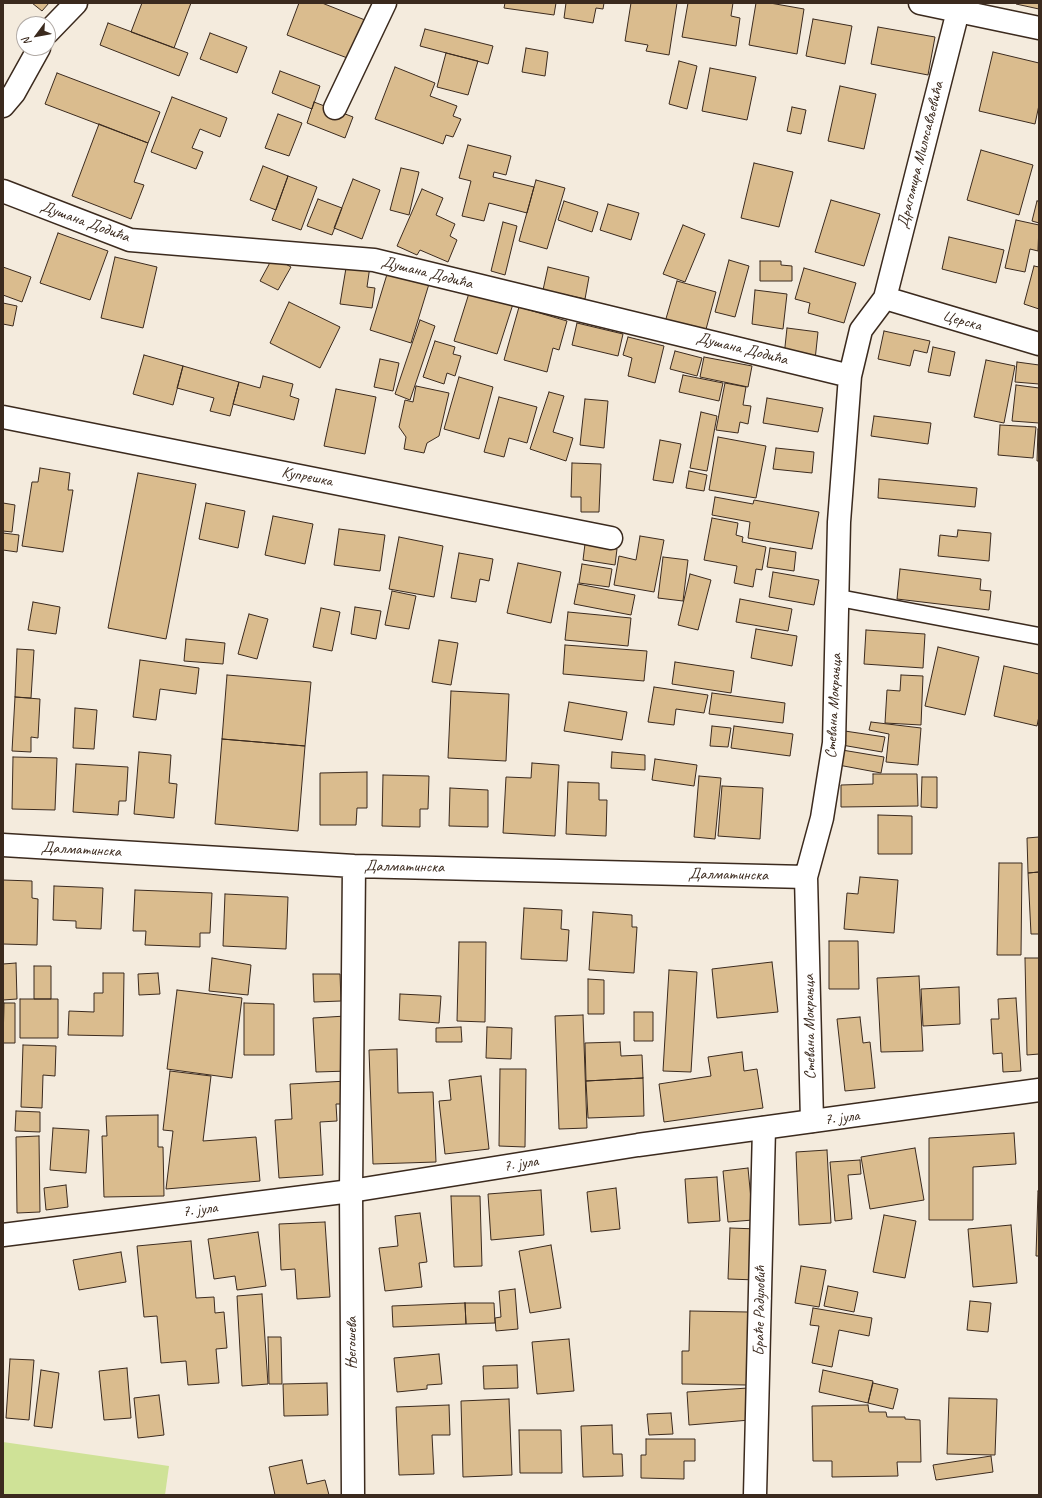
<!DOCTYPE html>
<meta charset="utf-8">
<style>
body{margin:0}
#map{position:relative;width:1042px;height:1498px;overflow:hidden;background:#f4ebdd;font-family:Caveat,sans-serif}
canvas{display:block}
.frame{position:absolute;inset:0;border:4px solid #3b2a1e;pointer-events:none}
.north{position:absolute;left:16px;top:16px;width:40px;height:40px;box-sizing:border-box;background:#fff;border:1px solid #b1aaa5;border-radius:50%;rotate:238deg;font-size:11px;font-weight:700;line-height:16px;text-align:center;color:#3b2a1e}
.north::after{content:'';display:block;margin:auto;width:14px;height:18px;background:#3b2a1e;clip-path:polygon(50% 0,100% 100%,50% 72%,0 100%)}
</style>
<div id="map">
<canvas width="1042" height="1498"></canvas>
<div class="frame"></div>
<div class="north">N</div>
</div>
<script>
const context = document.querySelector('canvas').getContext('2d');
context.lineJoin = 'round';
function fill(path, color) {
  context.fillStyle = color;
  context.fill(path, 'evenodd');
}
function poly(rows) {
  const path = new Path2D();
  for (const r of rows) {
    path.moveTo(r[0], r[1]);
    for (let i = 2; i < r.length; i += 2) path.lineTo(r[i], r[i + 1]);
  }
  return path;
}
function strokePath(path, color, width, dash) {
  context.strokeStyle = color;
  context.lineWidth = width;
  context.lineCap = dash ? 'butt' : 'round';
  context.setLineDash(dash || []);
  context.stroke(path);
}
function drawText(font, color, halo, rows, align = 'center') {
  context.font = font + ' Caveat,sans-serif';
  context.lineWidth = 4;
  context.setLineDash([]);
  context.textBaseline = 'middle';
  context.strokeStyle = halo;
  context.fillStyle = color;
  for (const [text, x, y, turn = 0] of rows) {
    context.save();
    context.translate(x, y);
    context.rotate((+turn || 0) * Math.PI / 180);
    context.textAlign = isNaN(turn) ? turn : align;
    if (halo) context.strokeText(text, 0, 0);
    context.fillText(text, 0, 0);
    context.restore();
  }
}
fill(poly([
 [3,1442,169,1466,165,1495,3,1495]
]), '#cfe297');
const building = poly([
 [32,3,49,3,42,11,32,3],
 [142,3,191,3,174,48,131,32,142,3],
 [299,3,322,3,365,20,350,59,287,35,299,3],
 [505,3,556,3,554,15,504,8,505,3],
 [566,3,604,3,603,9,596,8,593,23,564,18,566,3],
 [631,3,677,3,669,55,646,51,648,45,625,41,631,3],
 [688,3,733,3,731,16,740,18,736,46,682,37,688,3],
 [756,3,770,3,804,9,797,54,749,45,756,3],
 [1039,3,1039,9,1016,4,1016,3,1039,3],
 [813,19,852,26,845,64,806,56,813,19],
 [108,23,188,53,179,76,100,45,108,23],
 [878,27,935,37,928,75,871,64,878,27],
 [425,29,493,46,488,64,420,46,425,29],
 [210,33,247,47,237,73,200,59,210,33],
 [526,48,548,52,545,76,522,72,526,48],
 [993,52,1039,63,1039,105,1035,124,979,111,993,52],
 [446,53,478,61,468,95,437,87,446,53],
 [679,61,697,66,687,109,669,104,679,61],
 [395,67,435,83,430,96,457,106,453,116,461,119,453,137,446,135,443,144,375,119,395,67],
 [710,68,756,77,747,120,702,111,710,68],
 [280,71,320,86,312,109,272,93,280,71],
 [57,73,160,112,148,143,45,104,57,73],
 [840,86,876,94,864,149,828,141,840,86],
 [172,97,227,118,220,137,200,129,192,148,203,152,196,169,151,152,172,97],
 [314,102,353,117,345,138,307,123,314,102],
 [792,107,806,110,801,134,787,131,792,107],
 [278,114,302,123,289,156,265,148,278,114],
 [99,124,148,143,134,182,144,185,131,219,72,196,99,124],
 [468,145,511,156,506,175,494,172,493,177,534,187,527,213,489,203,484,221,462,216,471,181,459,178,468,145],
 [981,150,1033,165,1019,215,967,200,981,150],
 [754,163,793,172,779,227,741,218,754,163],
 [263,166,288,176,276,210,250,200,263,166],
 [401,168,419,172,409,215,390,210,401,168],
 [288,176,317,187,301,230,272,220,288,176],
 [353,179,380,190,362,239,334,228,353,179],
 [536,180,565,188,547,249,519,241,536,180],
 [422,189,443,198,436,215,455,224,450,236,457,240,448,262,420,250,417,255,397,246,422,189],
 [318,199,342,208,332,235,307,226,318,199],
 [831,200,880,214,864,266,815,252,831,200],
 [564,201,598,212,592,232,558,220,564,201],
 [1037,201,1039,201,1039,223,1032,221,1037,201],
 [608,204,639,213,631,240,600,230,608,204],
 [1016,220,1039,225,1038,251,1030,249,1025,272,1005,268,1016,220],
 [503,222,517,226,505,275,491,271,503,222],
 [683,225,705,234,685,282,663,274,683,225],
 [58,233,108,251,90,300,40,283,58,233],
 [949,237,1004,250,996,283,942,269,949,237],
 [115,257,157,267,143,328,101,318,115,257],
 [273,257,291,267,278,290,260,281,273,257],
 [729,260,749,266,735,317,715,312,729,260],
 [760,261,781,261,781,265,792,266,792,281,760,281,760,261],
 [347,262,370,266,367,287,375,288,372,308,340,304,347,262],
 [1034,266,1039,267,1039,309,1024,304,1034,266],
 [3,267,31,277,22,302,3,295,3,267],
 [548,267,589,277,585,299,543,290,548,267],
 [804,268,856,283,844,323,808,313,810,303,795,299,804,268],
 [388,271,429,284,411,343,370,330,388,271],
 [677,281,716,292,705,333,665,322,677,281],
 [470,290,513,304,497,354,454,341,470,290],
 [755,290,787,294,783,329,752,324,755,290],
 [289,302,340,327,320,368,270,343,289,302],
 [3,303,17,306,13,326,3,324,3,303],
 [519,307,567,321,559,350,553,348,547,372,504,360,519,307],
 [420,320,435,326,410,400,395,394,420,320],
 [577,323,623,334,618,356,572,345,577,323],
 [787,328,818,332,815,360,784,356,787,328],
 [884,331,930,341,927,353,914,350,910,366,878,359,884,331],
 [628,337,664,346,655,383,628,376,632,358,623,355,628,337],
 [435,341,455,347,453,354,461,356,455,376,447,373,444,384,423,377,435,341],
 [933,347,955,352,950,376,928,372,933,347],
 [675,351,702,358,697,376,670,369,675,351],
 [144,355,183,366,173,405,133,394,144,355],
 [704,357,752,366,748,387,700,377,704,357],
 [380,359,399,363,393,391,374,387,380,359],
 [986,360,1015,366,1004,423,974,417,986,360],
 [1017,362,1039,365,1039,384,1015,382,1017,362],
 [183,366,239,382,230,416,210,411,214,398,177,388,183,366],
 [683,375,723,383,719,401,679,392,683,375],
 [263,376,293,384,290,396,299,399,294,420,233,404,239,382,260,388,263,376],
 [459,377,493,387,479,439,444,429,459,377],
 [725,383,746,387,743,405,751,406,748,424,740,422,738,433,716,430,725,383],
 [1016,385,1039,388,1039,423,1012,421,1016,385],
 [416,386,449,393,439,436,427,443,424,453,404,449,406,437,399,427,405,400,413,402,416,386],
 [336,389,376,397,365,454,324,446,336,389],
 [549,392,564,396,553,432,573,438,566,461,530,449,549,392],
 [499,397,537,407,527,443,509,438,504,457,484,452,499,397],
 [767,398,823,408,818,432,763,423,767,398],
 [585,399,608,401,604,448,580,445,585,399],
 [701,412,717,416,707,471,690,468,701,412],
 [874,416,931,423,928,444,871,436,874,416],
 [1000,425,1036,427,1033,458,998,455,1000,425],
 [1038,429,1039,429,1039,461,1037,461,1038,429],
 [718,437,766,446,756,498,709,490,718,437],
 [660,440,681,444,673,483,653,480,660,440],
 [776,448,814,452,812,473,773,469,776,448],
 [572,463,601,464,599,512,581,512,581,497,571,497,572,463],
 [40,468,70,473,68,490,73,490,63,552,22,546,32,482,38,482,40,468],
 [689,471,707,475,704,491,686,488,689,471],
 [138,473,196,484,166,639,108,628,138,473],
 [879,479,977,488,975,507,878,498,879,479],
 [715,497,753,504,754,500,819,512,812,549,748,538,750,522,712,515,715,497],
 [3,503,15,505,12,532,3,531,3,503],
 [206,503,245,511,238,548,199,539,206,503],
 [273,516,313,524,305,564,265,555,273,516],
 [712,518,738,523,736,535,743,537,742,542,766,547,762,570,756,569,753,587,734,583,737,566,704,560,712,518],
 [339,529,385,535,380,571,334,565,339,529],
 [958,530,991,533,989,561,938,556,940,535,957,537,958,530],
 [3,533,19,535,17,552,3,550,3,533],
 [640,536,664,540,654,592,614,585,619,556,636,560,640,536],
 [399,537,443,546,434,597,389,589,399,537],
 [585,544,617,549,615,565,583,560,585,544],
 [770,548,796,552,794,571,767,567,770,548],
 [459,553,493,559,489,581,480,579,476,602,451,598,459,553],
 [663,557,688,560,683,601,658,598,663,557],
 [518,563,561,572,551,623,507,613,518,563],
 [582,564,612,569,609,587,579,583,582,564],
 [900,569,981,579,980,590,991,591,989,610,897,599,900,569],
 [773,572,819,580,814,605,769,597,773,572],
 [690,574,711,580,698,630,678,625,690,574],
 [578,584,635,595,631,615,574,604,578,584],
 [392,591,416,596,409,629,385,625,392,591],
 [740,599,792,609,788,631,736,622,740,599],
 [33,602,60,607,56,634,28,630,33,602],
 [355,607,381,611,376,639,351,634,355,607],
 [321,608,340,612,332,651,313,647,321,608],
 [568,612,631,618,628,646,565,640,568,612],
 [249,614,268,619,257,659,238,654,249,614],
 [756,629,797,636,792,666,751,658,756,629],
 [866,630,925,634,923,668,864,664,866,630],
 [186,639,225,643,223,664,184,661,186,639],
 [439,640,458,643,451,685,432,682,439,640],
 [565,645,647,651,644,681,563,674,565,645],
 [938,647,979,657,965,715,925,706,938,647],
 [17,649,34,650,31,698,15,697,17,649],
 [140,660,199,668,196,694,160,689,156,720,133,717,140,660],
 [675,662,734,671,731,693,672,684,675,662],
 [1004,666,1039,674,1039,716,1037,726,994,716,1004,666],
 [227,675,311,682,305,746,222,739,227,675],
 [901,675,923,676,921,725,885,723,887,690,900,691,901,675],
 [654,687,708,695,704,713,676,709,674,725,648,722,654,687],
 [451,691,509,694,506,761,448,758,451,691],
 [712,693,785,703,783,723,709,714,712,693],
 [15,697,40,699,38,738,31,737,31,752,12,751,15,697],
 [569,702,627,712,622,740,564,731,569,702],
 [75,708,97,710,94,749,73,748,75,708],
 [871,722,921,728,918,765,886,762,889,734,869,730,871,722],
 [712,726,731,728,728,747,710,746,712,726],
 [734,726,793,734,790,756,731,748,734,726],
 [838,730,885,737,882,752,836,744,838,730],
 [222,739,305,746,298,831,215,824,222,739],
 [836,749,884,757,881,773,833,764,836,749],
 [139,752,171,755,169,783,177,784,174,818,134,814,139,752],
 [612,752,645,755,645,770,611,768,612,752],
 [13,757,57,758,55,810,12,809,13,757],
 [655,759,697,765,694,786,652,780,655,759],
 [532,763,559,765,555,836,503,833,506,777,531,778,532,763],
 [76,764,128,767,126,801,119,801,118,815,73,812,76,764],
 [367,772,367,808,357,808,356,825,320,825,320,773,367,772],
 [873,774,917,774,918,806,841,807,841,785,873,784,873,774],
 [383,775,429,776,428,809,420,809,420,827,382,826,383,775],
 [699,776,721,778,715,839,694,837,699,776],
 [922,777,937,777,937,808,921,807,922,777],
 [568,782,599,783,599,800,607,800,606,836,566,834,568,782],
 [722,786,763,788,760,839,718,836,722,786],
 [450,788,488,790,488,827,449,826,450,788],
 [878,815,912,816,912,854,878,854,878,815],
 [1039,837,1039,872,1028,873,1027,838,1039,837],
 [999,863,1022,863,1021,955,997,955,999,863],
 [1039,872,1039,934,1031,934,1028,873,1039,872],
 [860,877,898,880,894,933,844,929,847,893,858,894,860,877],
 [3,880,32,881,32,898,38,899,37,945,3,944,3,880],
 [54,886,103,888,101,929,76,928,76,921,53,920,54,886],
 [135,890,212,893,210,933,200,933,200,947,145,945,146,931,133,931,135,890],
 [225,894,288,897,286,949,223,946,225,894],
 [524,908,562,910,561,929,569,930,567,961,521,959,524,908],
 [593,912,632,915,632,927,637,927,634,973,589,970,593,912],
 [829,941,858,941,859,989,829,989,829,941],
 [459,942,486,942,485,1022,457,1021,459,942],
 [212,958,251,965,248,995,209,991,212,958],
 [1025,958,1039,958,1039,1054,1027,1055,1025,958],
 [772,962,778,1012,717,1018,712,969,772,962],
 [16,963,17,999,3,1000,3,964,16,963],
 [34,966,51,966,51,999,34,999,34,966],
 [669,970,697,972,691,1072,663,1071,669,970],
 [103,973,124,973,123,1036,68,1035,69,1011,94,1012,94,993,103,993,103,973],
 [158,973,160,994,139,995,138,974,158,973],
 [313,974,340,974,341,1001,314,1002,313,974],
 [919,976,923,1051,881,1052,877,978,919,976],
 [588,979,604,980,604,1014,588,1014,588,979],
 [959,987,960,1024,923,1026,921,989,959,987],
 [177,990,242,998,232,1078,167,1069,177,990],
 [400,994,441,996,439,1023,399,1020,400,994],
 [1016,998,1021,1071,1003,1072,1002,1053,993,1054,991,1019,999,1019,998,999,1016,998],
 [20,999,58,999,58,1038,20,1038,20,999],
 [4,1003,15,1003,15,1043,3,1043,4,1003],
 [244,1003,274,1004,274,1055,244,1055,244,1003],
 [634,1012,653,1012,653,1041,634,1041,634,1012],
 [583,1015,587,1128,559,1129,555,1016,583,1015],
 [346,1016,349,1071,316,1072,313,1018,346,1016],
 [860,1017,863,1043,870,1042,875,1088,845,1091,837,1019,860,1017],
 [461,1027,462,1042,436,1042,436,1028,461,1027],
 [487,1027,512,1028,511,1059,486,1058,487,1027],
 [620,1042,621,1056,642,1055,643,1078,586,1081,585,1043,620,1042],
 [23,1045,56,1046,55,1076,43,1075,42,1108,21,1107,23,1045],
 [397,1049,398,1093,433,1092,436,1162,373,1164,369,1050,397,1049],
 [742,1052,744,1071,757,1069,763,1108,664,1122,659,1084,711,1076,708,1057,742,1052],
 [500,1069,526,1069,525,1147,499,1146,500,1069],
 [170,1071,211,1076,203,1141,256,1137,260,1181,166,1189,173,1131,163,1130,170,1071],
 [481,1076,489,1149,445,1154,439,1101,451,1100,449,1080,481,1076],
 [643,1078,644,1116,588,1118,586,1081,643,1078],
 [348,1081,350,1104,336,1104,337,1121,320,1122,323,1175,279,1178,275,1120,292,1119,290,1084,348,1081],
 [16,1111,40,1112,40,1132,15,1131,16,1111],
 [158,1115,158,1147,163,1147,164,1196,104,1197,102,1136,107,1136,106,1116,158,1115],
 [53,1128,89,1130,86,1173,50,1170,53,1128],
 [1014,1133,1016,1164,973,1167,973,1220,929,1220,929,1138,1014,1133],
 [39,1136,40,1212,17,1213,16,1137,39,1136],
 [915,1148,924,1200,870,1209,861,1157,915,1148],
 [827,1150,831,1223,799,1225,796,1152,827,1150],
 [860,1160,861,1174,848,1175,852,1219,835,1221,830,1162,860,1160],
 [748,1168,753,1220,728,1222,723,1171,748,1168],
 [717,1177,720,1221,688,1223,685,1179,717,1177],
 [66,1185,68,1207,46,1210,44,1188,66,1185],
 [616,1188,620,1229,591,1232,587,1192,616,1188],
 [541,1190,544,1235,491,1240,488,1194,541,1190],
 [1038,1191,1039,1191,1039,1256,1036,1256,1038,1191],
 [451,1196,480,1196,482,1266,454,1267,451,1196],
 [420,1213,427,1262,419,1263,422,1287,385,1291,379,1248,398,1246,395,1216,420,1213],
 [884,1215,916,1221,905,1278,873,1272,884,1215],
 [325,1222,330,1297,297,1299,295,1269,281,1270,279,1224,325,1222],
 [1011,1225,1017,1283,973,1287,968,1229,1011,1225],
 [730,1228,758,1229,757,1280,728,1279,730,1228],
 [258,1232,266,1286,237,1290,235,1276,214,1279,208,1239,258,1232],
 [191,1241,196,1298,214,1297,215,1313,224,1312,227,1348,216,1349,219,1383,188,1385,186,1361,161,1363,157,1316,144,1317,137,1246,191,1241],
 [551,1245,561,1308,530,1313,519,1251,551,1245],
 [121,1252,126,1282,79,1290,73,1260,121,1252],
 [801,1266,826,1270,819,1307,795,1303,801,1266],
 [828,1286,858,1292,854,1312,824,1306,828,1286],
 [515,1289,518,1329,496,1331,495,1318,501,1317,499,1291,515,1289],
 [262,1294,268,1384,242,1386,237,1296,262,1294],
 [970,1301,991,1303,988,1332,967,1330,970,1301],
 [465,1303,494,1303,495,1323,466,1324,465,1303],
 [465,1303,466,1324,393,1327,392,1306,465,1303],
 [813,1308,872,1318,869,1336,839,1330,832,1367,812,1363,819,1326,810,1325,813,1308],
 [690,1311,748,1312,747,1385,682,1384,682,1351,689,1351,690,1311],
 [268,1337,281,1337,282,1384,269,1384,268,1337],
 [569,1339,574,1391,537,1394,532,1342,569,1339],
 [439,1354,442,1384,427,1385,427,1389,397,1392,394,1358,439,1354],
 [10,1359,34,1360,29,1420,6,1418,10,1359],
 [517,1365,518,1388,484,1389,483,1366,517,1365],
 [127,1368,131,1418,104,1420,99,1371,127,1368],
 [41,1370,59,1373,52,1428,34,1426,41,1370],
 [823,1370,873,1381,868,1403,819,1392,823,1370],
 [327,1383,328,1415,284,1416,283,1384,327,1383],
 [873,1383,898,1389,893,1409,868,1403,873,1383],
 [748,1388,750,1420,689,1425,687,1392,748,1388],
 [159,1395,164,1435,138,1438,134,1398,159,1395],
 [949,1398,997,1399,995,1455,947,1454,949,1398],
 [509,1399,512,1475,463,1477,461,1401,509,1399],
 [449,1405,450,1435,432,1435,434,1474,399,1475,396,1407,449,1405],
 [868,1405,869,1412,886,1412,887,1417,905,1417,905,1419,920,1420,921,1462,897,1462,898,1476,832,1477,832,1461,813,1461,812,1406,868,1405],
 [671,1413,673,1434,649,1435,647,1414,671,1413],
 [612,1425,613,1454,622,1454,623,1476,583,1477,581,1426,612,1425],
 [519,1430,561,1430,562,1473,520,1473,519,1430],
 [646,1439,695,1439,695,1461,684,1461,684,1479,641,1478,641,1455,646,1455,646,1439],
 [991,1456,993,1472,936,1480,933,1465,991,1456],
 [302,1460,307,1484,325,1480,329,1495,275,1495,269,1467,302,1460]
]);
fill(building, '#dabc8e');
strokePath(building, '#3b2a1e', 1);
const lane = poly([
 [839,598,1039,636]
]);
const street = poly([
 [920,3,1039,28],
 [48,32,76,3],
 [3,106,14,93,39,48],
 [335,108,385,3],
 [3,191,130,240,374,260,850,376],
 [885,298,1039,344],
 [3,417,611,538],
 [3,845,354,866,806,877],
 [812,1121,806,877,822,818,834,743,839,522,850,376,861,330,885,298,958,11],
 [353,1495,351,1191,354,866],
 [755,1495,764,1128]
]);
const secondary = poly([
 [3,1235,351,1191,638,1145,1039,1090]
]);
strokePath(lane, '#3b2a1e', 19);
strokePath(street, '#3b2a1e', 25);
strokePath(secondary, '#3b2a1e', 25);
strokePath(lane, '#fff', 16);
strokePath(street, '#fff', 22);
strokePath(secondary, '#fff', 22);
drawText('16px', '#3b2a1e', '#fff', [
 ["Драгомира Милосављевића",921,155,-76],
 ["Душана Додића",85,222,20],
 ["Душана Додића",427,273,14],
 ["Церска",962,321,16],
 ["Душана Додића",742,349,14],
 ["Купрешка",307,477,11],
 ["Стевана Мокрањца",834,706,-87],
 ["Далматинска",81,850,3],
 ["Далматинска",404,867,1],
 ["Далматинска",728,875,1],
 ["Стевана Мокрањца",810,1027,-91],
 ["7. јула",842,1118,-7],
 ["7. јула",521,1164,-9],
 ["7. јула",200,1210,-7],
 ["Браће Радуловић",760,1311,-89],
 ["Његошева",352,1343,-90]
]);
</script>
